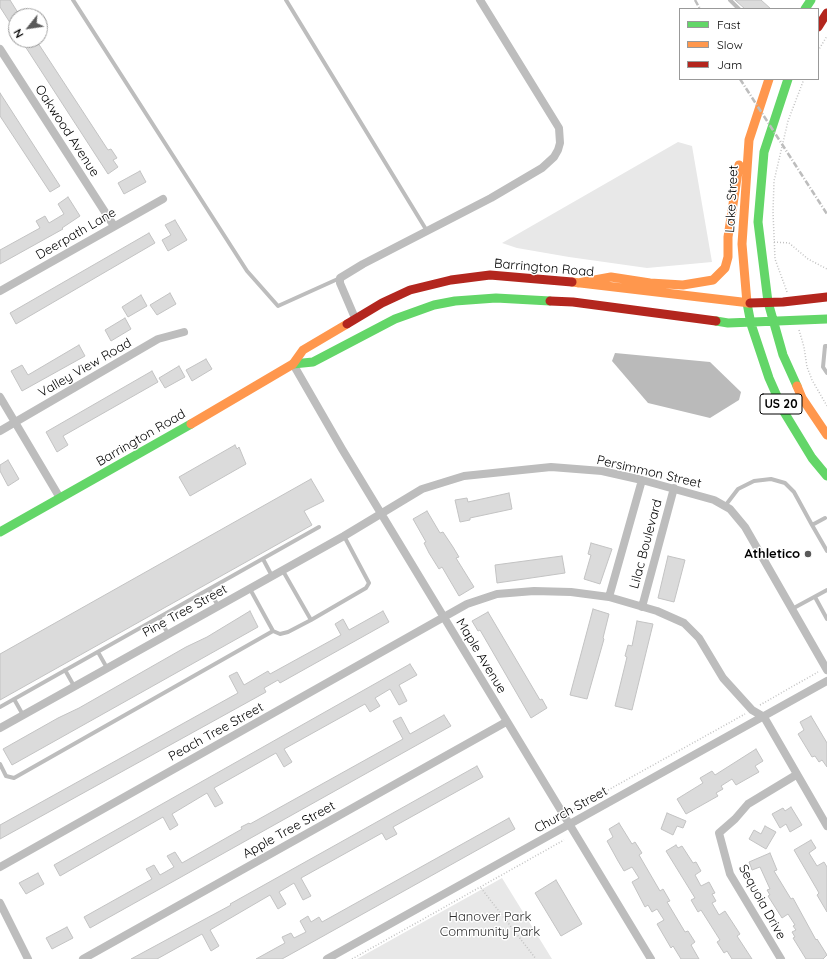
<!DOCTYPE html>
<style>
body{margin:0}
#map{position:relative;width:827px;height:959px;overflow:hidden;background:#fff;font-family:Quicksand,sans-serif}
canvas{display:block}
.legend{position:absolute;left:679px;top:8px;width:140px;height:72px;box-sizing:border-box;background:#fff;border:1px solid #999;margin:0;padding:5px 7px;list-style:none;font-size:12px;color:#000}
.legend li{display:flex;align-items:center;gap:8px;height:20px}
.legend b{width:20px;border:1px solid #999}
.north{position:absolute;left:8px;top:8px;width:40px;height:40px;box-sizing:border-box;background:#fff;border:1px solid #999;border-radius:50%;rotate:240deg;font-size:11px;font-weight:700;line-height:16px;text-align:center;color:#000}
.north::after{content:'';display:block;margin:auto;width:14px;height:18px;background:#595959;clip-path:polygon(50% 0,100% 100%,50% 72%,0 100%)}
</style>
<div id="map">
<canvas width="827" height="959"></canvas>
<ul class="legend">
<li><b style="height:5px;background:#63d668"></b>Fast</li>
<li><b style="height:5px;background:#ff974d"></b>Slow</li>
<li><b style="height:5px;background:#b3261e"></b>Jam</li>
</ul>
<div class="north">N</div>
</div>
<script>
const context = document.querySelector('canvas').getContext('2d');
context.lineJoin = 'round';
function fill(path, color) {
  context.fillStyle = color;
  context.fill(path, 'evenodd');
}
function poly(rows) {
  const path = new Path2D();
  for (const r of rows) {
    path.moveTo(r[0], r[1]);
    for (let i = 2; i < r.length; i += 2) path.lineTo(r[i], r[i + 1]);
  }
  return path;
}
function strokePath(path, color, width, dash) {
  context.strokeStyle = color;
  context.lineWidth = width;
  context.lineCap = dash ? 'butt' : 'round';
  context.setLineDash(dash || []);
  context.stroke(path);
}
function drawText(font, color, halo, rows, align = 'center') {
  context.font = font + ' Quicksand,sans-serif';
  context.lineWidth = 3;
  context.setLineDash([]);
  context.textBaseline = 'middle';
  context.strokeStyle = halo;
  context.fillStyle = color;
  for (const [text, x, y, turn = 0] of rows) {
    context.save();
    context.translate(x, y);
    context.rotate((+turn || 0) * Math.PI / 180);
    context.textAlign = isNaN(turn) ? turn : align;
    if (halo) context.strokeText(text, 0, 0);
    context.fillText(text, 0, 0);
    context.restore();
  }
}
fill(poly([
 [678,142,692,146,712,262,647,268,569,257,517,248,502,243],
 [502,878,552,959,357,959]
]), '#e8e8e8');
fill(poly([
 [615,353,710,362,741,392,739,400,710,418,648,403,612,361]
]), '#bababa');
const building = poly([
 [0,0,10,0,20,16,16,16,16,32,0,7,0,0],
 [735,0,761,0,771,9,745,9,735,0],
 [21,40,36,40,108,150,111,149,117,158,113,160,118,167,108,174,21,40],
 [0,93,60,186,50,192,0,116,0,93],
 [140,171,146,182,124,194,118,183,140,171],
 [68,197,80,216,62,228,63,229,0,264,0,250,40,228,36,221,45,216,49,223,64,214,58,204,68,197],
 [175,220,187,240,168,251,162,240,171,235,165,225,175,220],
 [149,233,155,243,16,324,10,313,149,233],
 [170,293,176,304,157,315,150,305,170,293],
 [141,295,147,306,128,317,122,307,141,295],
 [125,318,131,329,111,341,105,330,125,318],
 [79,345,85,356,22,391,11,371,22,365,28,375,79,345],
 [206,359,212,369,192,381,186,370,206,359],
 [179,366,185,377,165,388,159,378,179,366],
 [152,371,158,382,63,436,68,445,57,452,46,432,152,371],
 [235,445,237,449,239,447,246,464,190,496,179,477,235,445],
 [8,460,19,479,8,486,0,471,0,465,8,460],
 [311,479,324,501,304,511,312,525,0,700,0,654,311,479],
 [509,493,512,509,470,518,470,520,460,522,455,500,467,498,468,502,509,493],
 [427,511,440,533,443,532,453,547,459,557,456,558,474,587,459,596,442,567,439,569,429,553,424,543,426,542,413,519,427,511],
 [591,543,612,549,600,584,584,579,591,555,588,554,591,543],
 [562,556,565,573,497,583,495,565,562,556],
 [668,556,685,560,674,602,658,598,668,556],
 [593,609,609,614,603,638,604,639,587,699,570,695,593,609],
 [250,611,258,627,12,765,3,749,58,718,79,708,186,647,207,637,250,611],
 [383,611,389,622,280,683,278,680,264,688,266,692,257,697,0,839,0,825,238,693,229,676,237,672,244,685,268,671,270,674,341,635,335,624,343,619,349,630,383,611],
 [488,612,540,700,542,699,547,708,531,718,480,630,478,631,472,621,488,612],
 [637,621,653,624,632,710,615,706,627,657,625,656,628,645,632,646,637,621],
 [410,664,417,675,399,685,407,701,399,705,390,689,375,698,380,706,370,712,365,704,284,749,292,762,284,767,276,753,214,788,223,803,215,807,207,793,172,814,178,825,170,830,163,817,60,876,54,865,410,664],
 [444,715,451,726,90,928,84,917,152,879,146,869,154,865,160,875,174,867,167,856,175,852,182,863,242,829,241,827,249,823,250,824,403,739,393,721,401,717,410,734,444,715],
 [811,716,827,743,827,767,822,760,819,762,815,756,812,757,798,734,804,730,800,722,811,716],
 [756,749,763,761,755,766,759,772,736,785,732,779,721,786,723,789,716,793,718,796,686,814,677,799,703,783,700,778,712,771,715,775,756,749],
 [477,766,483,777,393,827,397,834,386,840,382,833,301,878,311,896,303,900,294,883,279,892,286,904,278,909,270,895,210,930,219,946,211,951,202,934,157,959,131,959,218,912,231,905,230,904,477,766],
 [791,807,802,825,790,832,786,824,780,828,772,814,783,808,785,811,791,807],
 [667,813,686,821,683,828,677,826,673,835,661,829,667,813],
 [509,818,515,829,309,944,282,959,256,959,285,943,282,937,291,933,294,938,306,932,300,921,308,916,311,922,319,917,322,922,509,818],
 [619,823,632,844,635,842,642,853,639,855,660,891,663,889,670,901,667,902,685,932,688,931,695,942,691,945,699,959,681,959,673,946,671,948,657,924,664,920,657,909,652,912,648,905,645,907,632,882,639,878,632,867,624,871,618,861,607,841,613,837,609,829,619,823],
 [765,826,776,832,766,849,749,839,754,830,761,834,765,826],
 [811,840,816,848,809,853,817,866,824,862,827,867,827,912,817,895,819,893,794,850,811,840],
 [676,845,678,848,682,846,693,863,696,862,701,871,695,875,701,886,709,882,715,893,712,894,716,901,712,903,719,915,725,911,740,934,737,936,752,959,732,959,727,951,724,953,717,942,720,940,701,910,698,912,691,900,695,898,666,851,676,845],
 [770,853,777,870,774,871,791,899,793,898,816,940,817,939,827,955,823,959,806,959,793,938,795,937,792,932,796,930,793,926,795,925,788,914,782,918,768,896,770,895,767,890,770,889,760,867,752,870,749,862,770,853],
 [38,873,44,884,26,894,19,883,38,873],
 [556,880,582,924,561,936,535,893,556,880],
 [67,927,73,938,52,949,46,938,67,927]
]);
fill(building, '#dbdbdb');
strokePath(building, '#c3c3c3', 1);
strokePath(poly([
 [818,51,827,36],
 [774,242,789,243,808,259,827,269],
 [787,292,775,259,773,212,774,181,788,121,804,79],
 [799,330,804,347,807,367,812,380,827,406],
 [760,705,818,672],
 [574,809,745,714],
 [481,888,536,959],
 [352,959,564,840]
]), '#c2c2c2', 1.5, [1, 2]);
strokePath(poly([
 [73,0,247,271,278,306,340,278],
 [286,0,427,231],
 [730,0,739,9],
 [827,346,825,346,823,367,827,373],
 [725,506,738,489,754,481,771,479,785,483,794,492,812,525,825,518],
 [812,525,827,551],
 [263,559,272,576],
 [283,571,311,620],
 [209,589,218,606],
 [250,589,273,631,280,634,288,632,311,620,366,588,369,583,344,536],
 [815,597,827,619],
 [792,609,827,590],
 [159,617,168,634],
 [98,652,107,668],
 [65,670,74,686],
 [14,699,23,715],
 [0,707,319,527],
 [0,764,6,776,14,778,273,631]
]), '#bdbdbd', 4);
strokePath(poly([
 [0,49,114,226],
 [0,291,163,199],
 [355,318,340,283,340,278,363,264,491,198,542,168,554,157,558,150,560,143,559,128,480,0],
 [293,364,342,449,651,959],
 [0,397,60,498],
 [0,431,158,339,184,332],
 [609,597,642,480],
 [642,607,674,488],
 [0,728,344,536,422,489,464,476,551,467,602,471,642,480,714,500,730,509,745,527,827,670],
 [0,867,467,604,497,594,534,591,571,592,609,597,657,611,684,623,699,638,723,678,752,710,764,717,827,826],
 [0,903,28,959],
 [83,959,506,722],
 [327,959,827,681],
 [781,959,730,874,719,833,735,819,748,804,796,775]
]), '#bdbdbd', 8);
strokePath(poly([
 [805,9,811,0],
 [788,79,764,152,758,222,768,302,783,355,797,386],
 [747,303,751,324,769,378,784,412,812,458,827,476],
 [716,321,728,323,827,319],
 [293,364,313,362,395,319,434,305,455,301,496,298,550,301],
 [0,532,191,424]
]), '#63d668', 9);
strokePath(poly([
 [572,282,750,303],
 [578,283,611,277,650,283,683,285,713,280,725,268,728,257,728,237,739,165],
 [747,303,742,244,749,140,769,79],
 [797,386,802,398,827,435],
 [191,424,293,364,303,350,347,324]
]), '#ff974d', 9);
strokePath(poly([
 [818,27,827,13],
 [550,301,573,302,716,321],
 [750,303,783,302,827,297],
 [347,324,382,303,410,290,451,280,490,275,572,282]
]), '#b3261e', 9);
strokePath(poly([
 [695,0,700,9],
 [740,79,827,214]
]), '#bdbdbd', 2.5, [6, 2, 1, 2]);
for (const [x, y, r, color] of [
 [808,554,4,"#595959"]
]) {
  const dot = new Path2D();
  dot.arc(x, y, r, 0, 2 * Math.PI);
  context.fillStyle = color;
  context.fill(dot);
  strokePath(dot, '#fff', 1.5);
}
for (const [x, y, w] of [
 [781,404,42]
]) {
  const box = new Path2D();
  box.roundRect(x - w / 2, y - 10, w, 20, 3);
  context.fillStyle = '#fff';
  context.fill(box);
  strokePath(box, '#000', 1);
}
drawText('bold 12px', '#000', null, [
 ["US 20",781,404]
]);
drawText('13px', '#000', '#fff', [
 ["Oakwood Avenue",67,131,57],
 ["Lake Street",732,199,-87],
 ["Deerpath Lane",76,234,-30],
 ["Barrington Road",544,268,5],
 ["Valley View Road",85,368,-30],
 ["Barrington Road",141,438,-30],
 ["Persimmon Street",649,472,13],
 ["Lilac Boulevard",646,544,-75],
 ["Pine Tree Street",185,611,-29],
 ["Maple Avenue",481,656,59],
 ["Peach Tree Street",216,732,-29],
 ["Church Street",571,810,-29],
 ["Apple Tree Street",289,830,-29],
 ["Sequoia Drive",762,902,61]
]);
drawText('bold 13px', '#000', '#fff', [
 ["Athletico",800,554]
], 'right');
drawText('13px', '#2c2c2c', '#fff', [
 ["Hanover Park",490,917],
 ["Community Park",490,932]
]);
</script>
